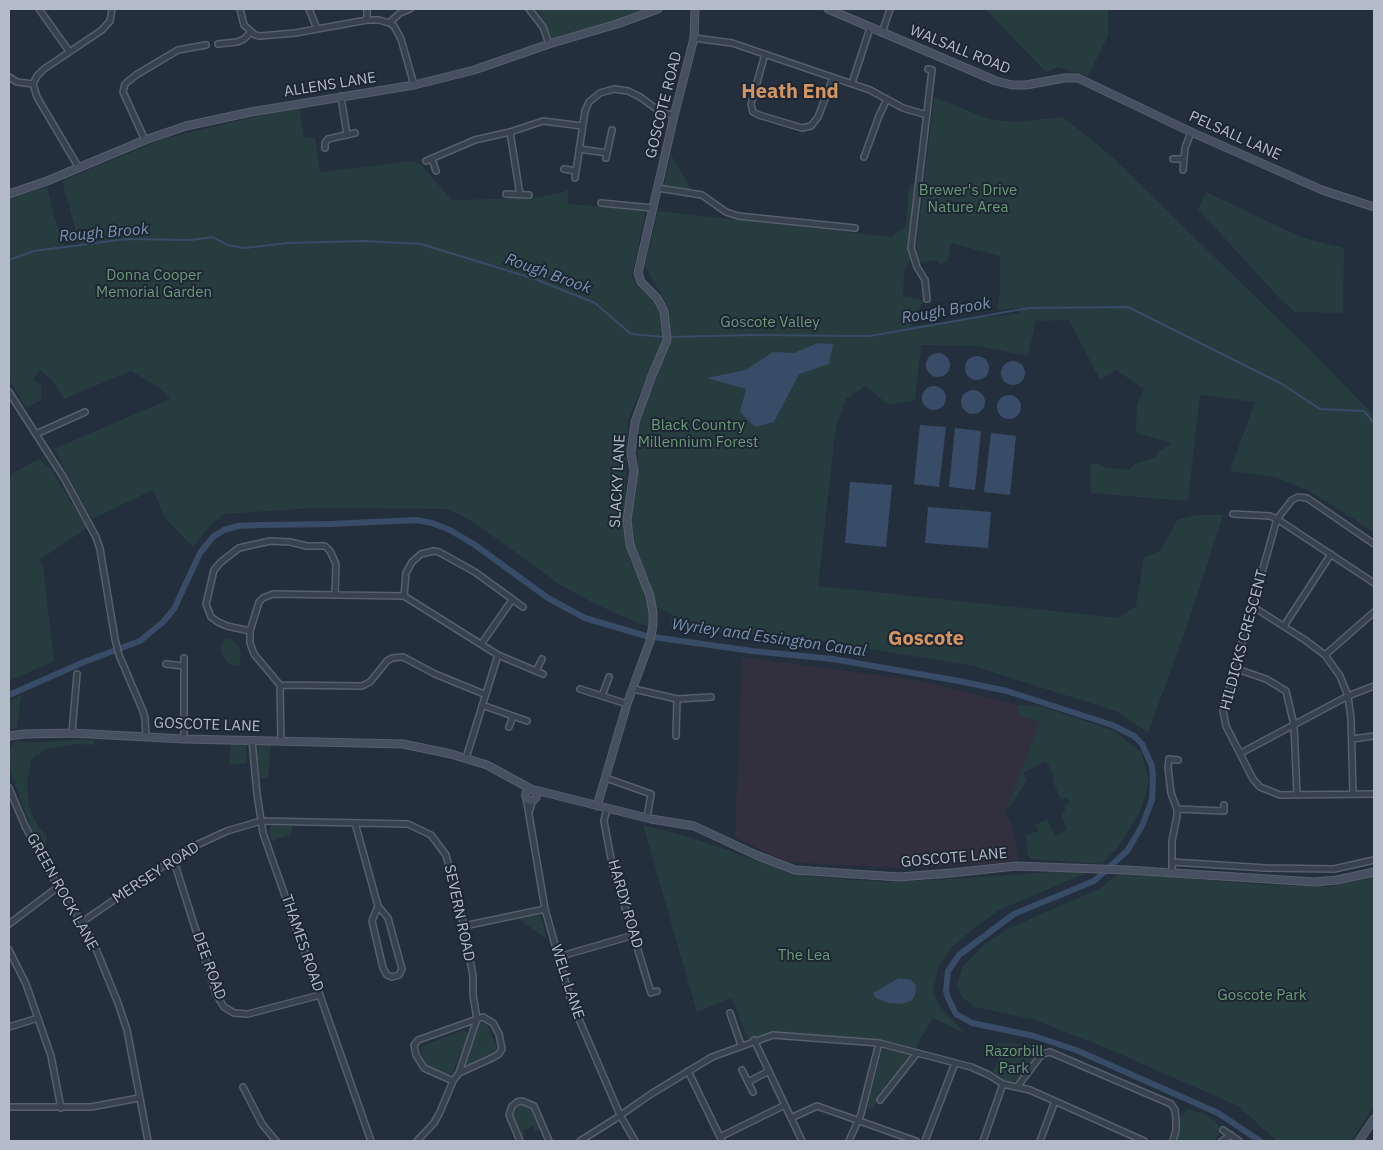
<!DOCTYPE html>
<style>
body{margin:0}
#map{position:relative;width:1383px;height:1150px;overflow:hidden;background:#242f3e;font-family:"IBM Plex Sans",sans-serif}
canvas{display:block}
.frame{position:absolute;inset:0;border:10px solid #b4bcc9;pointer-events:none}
</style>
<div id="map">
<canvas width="1383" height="1150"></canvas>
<div class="frame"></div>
</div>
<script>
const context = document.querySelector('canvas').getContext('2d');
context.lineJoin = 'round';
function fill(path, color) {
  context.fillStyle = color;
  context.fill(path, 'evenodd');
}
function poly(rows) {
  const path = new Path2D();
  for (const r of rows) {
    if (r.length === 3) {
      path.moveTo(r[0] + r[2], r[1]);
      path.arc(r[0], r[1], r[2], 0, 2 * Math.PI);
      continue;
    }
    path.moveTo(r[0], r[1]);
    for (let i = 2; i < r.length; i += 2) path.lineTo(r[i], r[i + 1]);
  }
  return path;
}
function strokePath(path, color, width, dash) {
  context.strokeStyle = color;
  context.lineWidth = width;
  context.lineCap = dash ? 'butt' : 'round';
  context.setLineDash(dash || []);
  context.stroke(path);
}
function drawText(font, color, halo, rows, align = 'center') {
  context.font = font + ' "IBM Plex Sans",sans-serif';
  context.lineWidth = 4;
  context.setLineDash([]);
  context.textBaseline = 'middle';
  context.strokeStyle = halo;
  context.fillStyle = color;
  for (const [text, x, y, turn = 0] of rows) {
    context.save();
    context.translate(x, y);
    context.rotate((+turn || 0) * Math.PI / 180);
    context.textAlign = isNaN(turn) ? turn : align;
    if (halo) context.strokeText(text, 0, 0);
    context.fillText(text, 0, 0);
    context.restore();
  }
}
fill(poly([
 [742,657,921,681,1017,705,1020,716,1040,722,1005,813,1012,825,1019,860,998,863,906,868,786,862,735,837]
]), '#32303f');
fill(poly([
 [530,9,648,9,550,44],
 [985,9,1108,9,1108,36,1088,76,1058,67,1046,72],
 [934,97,989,119,1015,122,1063,117,1109,154,1305,345,1374,415,1374,532,1308,490,1275,477,1230,471,1255,402,1200,395,1188,501,1091,493,1090,464,1097,463,1104,467,1129,470,1135,464,1155,458,1159,451,1172,443,1136,433,1137,404,1144,389,1116,370,1100,380,1069,320,1036,321,1028,356,979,346,921,345,915,400,889,405,865,386,846,399,836,427,818,586,1119,618,1136,606,1144,557,1154,554,1162,549,1177,520,1197,515,1223,515,1187,626,1148,733,1118,712,974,666,826,642,670,627,673,614,655,607,649,579,636,553,631,523,638,471,638,424,670,343,669,308,645,266,658,211,892,237,906,226,909,185,915,184,910,248,912,257,904,271,903,296,924,300,911,326,1020,313,1019,308,997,310,1000,290,1000,256,951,243,948,260,941,265,937,260,917,263,916,252],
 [299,106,304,138,315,137,320,172,412,161,421,165,452,200,533,198,561,193,568,190,568,204,646,210,632,276,637,287,651,298,660,313,661,343,628,420,624,521,629,558,648,598,651,617,648,621,650,628,597,605,562,586,472,521,448,509,313,508,225,514,213,522,193,547,165,518,153,490,92,519,54,449,170,399,161,389,131,371,64,399,52,380,40,370,33,379,41,385,41,400,26,408,9,379,9,198,47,187,54,216,65,247,80,245,62,181,163,139],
 [671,155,691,189,664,185],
 [1206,192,1303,238,1344,248,1343,313,1295,312,1282,301,1198,209],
 [39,459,50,468,87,528,39,560,43,565,54,661,9,681,9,478,13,473],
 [230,638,239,646,241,653,240,664,236,666,230,665,221,653,221,647,224,640],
 [21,695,17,728,9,730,9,701],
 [1017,705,1040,706,1114,731,1141,752,1149,781,1141,810,1119,846,1102,864,1031,859,1027,854,1028,846,1025,836,1038,831,1035,825,1047,819,1055,836,1067,830,1061,814,1066,812,1064,806,1070,803,1067,797,1061,800,1053,781,1054,776,1046,761,1023,773,1027,781,1005,813,1040,722,1019,716],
 [84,739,95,741,92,745,77,744,42,750,39,755,36,755,31,761,27,782,29,807,38,827,47,836,45,851,31,828,13,779,9,761,9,748,16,741,35,743],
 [231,743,243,743,246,745,247,763,229,765],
 [261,744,271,744,268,777,259,778,257,750],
 [273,825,292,826,291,835,272,841,268,830],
 [643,825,690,837,794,874,816,877,887,882,949,879,1096,869,999,910,974,928,951,948,938,968,933,992,939,1005,964,1033,933,1018,918,1043,916,1048,886,1041,773,1035,749,1042,732,998,697,1012],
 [1120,873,1269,885,1329,887,1374,877,1374,1105,1352,1141,1277,1141,1238,1106,1104,1047,1032,1019,974,1007,962,997,957,985,963,966,982,947,1005,930,1099,889],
 [538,915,541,916,547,939,518,919],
 [480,1023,487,1023,498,1051,469,1066,467,1062],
 [464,1030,468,1033,468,1037,452,1073,447,1074,425,1064,420,1047],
 [997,1043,1042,1045,1020,1079,1012,1082,1000,1079,993,1072,998,1060],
 [883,1048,912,1055,871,1110,867,1107],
 [522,1102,532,1108,541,1128,535,1131,533,1126,523,1131,525,1136,520,1138,511,1114,516,1105],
 [1187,1109,1205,1114,1216,1122,1221,1129,1215,1141,1175,1141,1180,1118]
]), '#263c3f');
fill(poly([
 [818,343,833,344,829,364,799,374,774,422,755,427,740,412,746,389,707,378,746,370,773,352,794,353],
 [938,365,12],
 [977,368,12],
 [1013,373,12],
 [934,398,12],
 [973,402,12],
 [1009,407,12],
 [920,425,946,427,939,487,914,484],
 [955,428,981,431,975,490,949,487],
 [991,433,1016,436,1010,495,984,492],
 [850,482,892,485,886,547,845,543],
 [928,507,991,512,988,548,925,543],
 [899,978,911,980,916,986,915,995,911,1001,901,1004,888,1003,876,998,873,993]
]), '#394c67');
strokePath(poly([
 [9,260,34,251,126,239,191,240,213,237,227,245,245,248,287,243,364,241,421,244,535,279,595,303,631,334,664,337],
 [669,337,750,335,870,336,1029,308,1128,307,1282,384,1320,409,1364,411,1374,423]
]), '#394c67', 2);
strokePath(poly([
 [9,695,84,662,140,641,163,622,174,609,200,553,213,537,224,530,238,526,259,525,331,524,416,520,432,523,450,530,475,545,548,598,585,618,646,636,752,651,833,659,959,681,1007,691,1112,725,1134,736,1142,744,1152,766,1153,777,1152,800,1142,826,1127,851,1094,881,1014,914,959,955,948,971,946,991,948,998,956,1014,972,1023,1034,1036,1076,1050,1218,1113,1260,1141]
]), '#394c67', 6);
const street = poly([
 [39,9,69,51],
 [240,9,244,25,255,35,260,36,295,33,367,20,379,20,389,23,394,26,401,39,414,85],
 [309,9,317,29],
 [529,9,543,27,549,44],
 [367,20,367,9],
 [389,23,400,13,410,9],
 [882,33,890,9],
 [694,38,732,43,870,90,903,108,927,115],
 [218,44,237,42,244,39,251,32],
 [765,54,751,104,753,112,759,115,802,128,811,126,818,117,833,78],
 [9,77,17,82,33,84],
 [852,83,870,28],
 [341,96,347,135],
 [510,132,520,195],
 [145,140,123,92,125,84,136,75,178,50,206,45],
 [325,148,325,143,328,139,355,133],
 [579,149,607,153],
 [864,157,879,116,887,99],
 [606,158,612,130],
 [432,159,436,171],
 [1173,159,1183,159],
 [426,161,475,140,510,132,543,121,582,126],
 [79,168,37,97,33,84,37,76,44,69,102,30,110,21,112,9],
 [564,169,575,171],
 [1183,170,1185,148,1191,132],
 [575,178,585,111,589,102,600,93,614,89,628,91,640,97,658,110,674,116],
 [658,188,702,195,726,212,738,216,855,228],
 [506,194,529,195],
 [601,203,653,208],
 [927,299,925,280,917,267,911,248,932,70,928,69],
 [9,392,64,478,96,537,100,549,115,639,119,655,143,711,145,718,146,737],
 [36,434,85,412],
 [1233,514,1270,516,1277,519,1374,583],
 [1374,544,1307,498,1298,497,1292,500,1277,519,1223,710,1226,726,1253,779,1260,787,1280,795,1374,794],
 [404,596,406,573,412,562,421,554,434,551,439,552,475,572,523,607],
 [1252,606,1305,640,1325,655,1340,676,1348,696,1351,719,1353,793],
 [1284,626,1331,554],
 [250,631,227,626,218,622,211,617,206,604,214,570,221,562,239,548,270,541,290,542,307,546,325,546,330,551,336,564,335,594],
 [482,643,512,600],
 [498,655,543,674],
 [1325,655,1374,612],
 [166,664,184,666],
 [1234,668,1266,679,1286,691,1294,725,1297,795],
 [536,671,542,659],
 [280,685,362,686,370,682,387,661,392,658,403,657,435,674,484,694],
 [580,689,627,704],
 [634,689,677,699,711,697],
 [602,696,609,677],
 [482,705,527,721],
 [509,727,513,716],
 [72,733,77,674],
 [676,736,677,699],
 [184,739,184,658],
 [1352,739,1374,736],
 [252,740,257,794,263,833,371,1141],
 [281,740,280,685,254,654,250,643,250,631,259,602,263,598,273,594,404,596,498,655,466,758],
 [1241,753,1348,696,1374,686],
 [606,778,651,794,647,818],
 [9,788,25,826,58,887,82,922,94,944,118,1003,127,1030,148,1141],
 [526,797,545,909,570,998,620,1115,635,1141],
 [607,808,604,821,612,864,651,993,657,991],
 [1177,809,1224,811,1224,805],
 [529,812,533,800],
 [355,823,378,906,388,918,402,969,399,975,392,977,387,975,383,968,372,921,378,906],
 [173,858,216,994,224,1007,234,1013,248,1014,320,995],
 [1172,862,1266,868,1334,869,1374,860],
 [1172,872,1172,841,1177,816,1177,809,1171,793,1168,767,1169,759,1178,760],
 [82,922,188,849,227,831,261,821,408,824,431,835,446,855,464,926,473,976,473,995,477,1019,459,1073,453,1081,440,1112,434,1123,417,1141],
 [9,924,58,887],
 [464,926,545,909],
 [9,950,26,984,51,1056,61,1108],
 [558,957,634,935],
 [730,1013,741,1045],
 [9,1027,38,1018],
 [754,1040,802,1141],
 [742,1070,753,1092],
 [688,1071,722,1141],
 [453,1081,424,1068,416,1055,414,1045,418,1040,483,1017,493,1023,499,1034,502,1049,499,1054,492,1058,459,1073],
 [748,1082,769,1071],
 [243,1087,262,1124,276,1141],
 [1017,1087,1042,1054,1050,1052,1171,1104,1175,1110,1176,1119,1176,1130,1173,1141],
 [880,1100,917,1053],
 [9,1107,91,1107,139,1098],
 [791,1118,817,1106,916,1141],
 [1223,1130,1239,1141],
 [720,1137,785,1105],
 [520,1141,509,1115,512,1106,517,1102,522,1101,534,1106,549,1141],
 [580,1141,615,1119,651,1094,712,1057,773,1035,879,1043,971,1067,989,1075,1003,1084,1030,1090,1144,1141],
 [849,1141,861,1114,879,1043],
 [925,1141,955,1063],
 [983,1141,1003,1084],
 [1040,1141,1055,1101],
 [1222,1141,1231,1135]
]);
const secondary = poly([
 [828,9,996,81,1012,85,1026,85,1064,78,1078,78,1191,132,1322,190,1374,207],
 [9,194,47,181,145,140,186,126,251,112,414,85,474,70,549,44,620,23,658,9],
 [9,736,24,734,72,733,184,739,403,744,451,754,487,765,531,789],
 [531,795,5.5],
 [535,790,651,819,694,826,756,855,795,870,899,877,951,873,1016,866,1127,870,1315,882,1337,880,1374,872],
 [597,806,627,704,650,641,653,625,653,613,650,596,630,545,627,520,634,471,631,453,635,422,651,378,667,340,664,311,657,298,641,282,638,273,674,116,694,38,695,9],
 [1359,1141,1374,1119]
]);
strokePath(street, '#565f6c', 8);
strokePath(secondary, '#565f6c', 9);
strokePath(street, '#38414e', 5);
strokePath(secondary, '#465061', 7);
drawText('15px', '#b4bcc9', '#1d2633', [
 ["WALSALL ROAD",960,50,22],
 ["ALLENS LANE",330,85,-9],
 ["GOSCOTE ROAD",664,105,-76],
 ["PELSALL LANE",1235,136,24],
 ["SLACKY LANE",618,481,-87],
 ["HILDICKS CRESCENT",1244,640,-75],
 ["GOSCOTE LANE",207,725,2],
 ["GOSCOTE LANE",954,858,-5],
 ["MERSEY ROAD",156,873,-33],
 ["GREEN ROCK LANE",62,892,61],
 ["HARDY ROAD",625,904,74],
 ["SEVERN ROAD",459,913,78],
 ["THAMES ROAD",302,943,71],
 ["DEE ROAD",209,966,70],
 ["WELL LANE",567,982,72]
]);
drawText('15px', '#6b9a76', '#1d2633', [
 ["Brewer's Drive",968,191],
 ["Nature Area",968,208],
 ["Donna Cooper",154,276],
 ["Memorial Garden",154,293],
 ["Goscote Valley",770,323],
 ["Black Country",698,426],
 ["Millennium Forest",698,443],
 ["The Lea",804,956],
 ["Goscote Park",1262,996],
 ["Razorbill",1014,1052],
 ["Park",1014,1069]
]);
drawText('italic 16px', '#7c92b1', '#1d2633', [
 ["Rough Brook",104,233,-5],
 ["Rough Brook",548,274,20],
 ["Rough Brook",946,311,-10],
 ["Wyrley and Essington Canal",769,638,8]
]);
drawText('bold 20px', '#d59563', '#1d2633', [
 ["Heath End",790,92],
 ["Goscote",926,639]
]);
</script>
